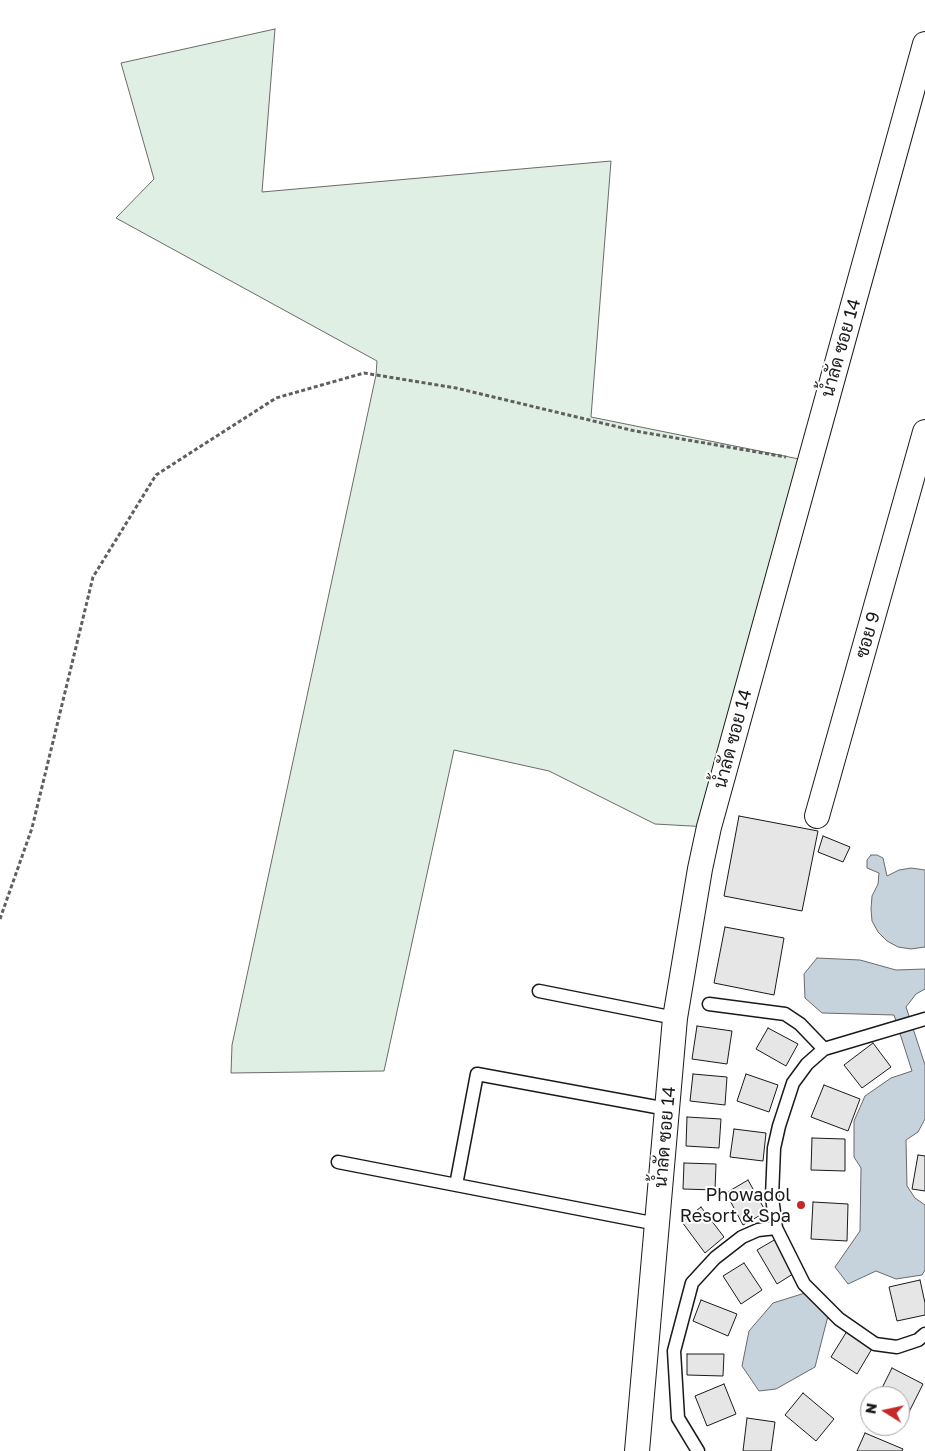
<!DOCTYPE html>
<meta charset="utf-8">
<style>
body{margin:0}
#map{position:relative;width:925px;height:1451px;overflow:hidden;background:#fff;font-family:"Golos Text",sans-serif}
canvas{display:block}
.north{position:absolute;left:860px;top:1386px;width:50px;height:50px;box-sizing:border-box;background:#fff;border:1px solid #a3a3a3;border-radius:50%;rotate:280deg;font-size:14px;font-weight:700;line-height:20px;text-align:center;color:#1a1a1a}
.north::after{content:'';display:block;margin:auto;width:18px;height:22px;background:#c62828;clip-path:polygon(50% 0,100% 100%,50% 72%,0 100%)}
</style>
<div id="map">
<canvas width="925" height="1451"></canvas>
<div class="north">N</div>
</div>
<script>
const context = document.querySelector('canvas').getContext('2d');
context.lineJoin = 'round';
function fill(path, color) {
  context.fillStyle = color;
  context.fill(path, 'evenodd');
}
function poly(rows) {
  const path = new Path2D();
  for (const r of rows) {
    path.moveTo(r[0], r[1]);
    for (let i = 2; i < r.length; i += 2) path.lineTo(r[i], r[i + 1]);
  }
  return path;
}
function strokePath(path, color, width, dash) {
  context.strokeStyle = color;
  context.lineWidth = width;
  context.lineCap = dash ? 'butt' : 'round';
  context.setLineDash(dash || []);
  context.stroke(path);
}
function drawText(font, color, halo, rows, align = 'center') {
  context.font = font + ' "Golos Text",Sarabun,sans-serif';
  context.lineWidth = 4;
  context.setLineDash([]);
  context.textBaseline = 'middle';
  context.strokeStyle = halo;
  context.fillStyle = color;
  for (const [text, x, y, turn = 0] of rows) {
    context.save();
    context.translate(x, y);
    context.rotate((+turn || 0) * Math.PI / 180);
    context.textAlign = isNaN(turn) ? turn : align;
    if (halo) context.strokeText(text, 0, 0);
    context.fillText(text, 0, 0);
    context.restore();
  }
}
const green = poly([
 [275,29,262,192,611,161,591,417,809,461,709,827,655,824,549,771,454,750,384,1071,231,1073,232,1045,376,375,377,361,116,218,154,179,121,63,275,29]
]);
fill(green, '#e0efe3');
strokePath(green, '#6a6a6a', 1);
const water = poly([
 [871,855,877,855,883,858,887,876,899,870,911,868,925,870,925,947,911,949,898,947,887,941,878,932,872,921,871,909,872,896,878,884,879,873,867,868,867,860,871,855],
 [817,958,860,960,896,970,925,969,925,989,916,994,906,1007,925,1065,925,1119,918,1132,906,1140,907,1186,915,1198,925,1205,925,1270,922,1275,896,1279,876,1271,848,1284,835,1267,860,1231,861,1168,854,1157,854,1121,865,1096,891,1078,912,1071,894,1015,822,1013,805,998,804,974,817,958],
 [805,1293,829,1312,815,1367,776,1389,759,1391,742,1366,749,1331,773,1303,805,1293]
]);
fill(water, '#c6d2dc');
strokePath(water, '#6a6a6a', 1);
const building = poly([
 [739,816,818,831,802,911,724,896,739,816],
 [823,836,850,847,843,862,818,852,823,836],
 [725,927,784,938,774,995,714,983,725,927],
 [697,1026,732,1031,727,1064,692,1059,697,1026],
 [768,1028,798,1044,786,1066,756,1049,768,1028],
 [873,1043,891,1067,862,1088,844,1065,873,1043],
 [693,1074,727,1077,725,1105,690,1101,693,1074],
 [746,1074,778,1085,769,1112,737,1101,746,1074],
 [824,1085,860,1099,848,1131,811,1117,824,1085],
 [687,1117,721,1119,719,1148,686,1146,687,1117],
 [734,1129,766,1133,763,1161,730,1157,734,1129],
 [812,1138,845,1139,845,1171,811,1170,812,1138],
 [918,1155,925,1156,925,1191,912,1189,918,1155],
 [684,1163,716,1164,715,1190,683,1189,684,1163],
 [748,1180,766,1212,743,1225,726,1193,748,1180],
 [813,1202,848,1204,847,1241,811,1239,813,1202],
 [701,1207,724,1237,705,1253,682,1222,701,1207],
 [776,1239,796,1272,777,1284,757,1250,776,1239],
 [744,1263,762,1290,741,1304,723,1276,744,1263],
 [920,1280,925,1303,925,1315,897,1321,889,1287,920,1280],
 [701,1300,737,1314,728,1336,693,1321,701,1300],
 [847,1331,873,1347,857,1374,831,1357,847,1331],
 [687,1354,724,1354,723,1376,687,1375,687,1354],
 [892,1368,923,1384,908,1414,900,1410,900,1396,878,1396,892,1368],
 [724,1384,736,1414,707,1426,695,1396,724,1384],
 [803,1393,834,1419,816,1441,785,1415,803,1393],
 [747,1418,775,1422,771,1451,743,1451,747,1418],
 [865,1433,903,1449,902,1451,857,1451,865,1433]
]);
fill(building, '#e6e6e6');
strokePath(building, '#1a1a1a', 1);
const service = poly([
 [539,991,675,1018],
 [709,1004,785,1014,800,1024,824,1049],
 [925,1019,824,1049,807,1064,793,1083,779,1126,774,1148,772,1197,776,1228,804,1284,839,1319,875,1344,897,1347,918,1340,925,1334],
 [338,1162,657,1224],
 [456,1185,477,1074,667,1109],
 [698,1451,678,1418,674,1351,692,1283,715,1258,742,1237,758,1230,776,1228]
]);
const minor = poly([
 [817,816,925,432],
 [637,1451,675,1018,700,869,709,827,925,44]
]);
strokePath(service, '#1a1a1a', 15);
strokePath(minor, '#1a1a1a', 26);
strokePath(poly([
 [0,919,32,828,93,577,156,475,276,398,364,373,456,388,635,431,786,457]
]), '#5f5f5f', 3, [4, 2.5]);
strokePath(service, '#fff', 12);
strokePath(minor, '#fff', 24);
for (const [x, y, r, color] of [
 [801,1205,5,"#c62828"]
]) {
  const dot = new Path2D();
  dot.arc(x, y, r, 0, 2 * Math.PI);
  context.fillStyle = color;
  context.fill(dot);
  strokePath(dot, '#fff', 2);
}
drawText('18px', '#1a1a1a', '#fff', [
 ["น้ำลัด ซอย 14",841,348,-74],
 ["ซอย 9",868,635,-74],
 ["น้ำลัด ซอย 14",733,739,-75],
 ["น้ำลัด ซอย 14",665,1137,-85]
]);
drawText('18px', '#1a1a1a', '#fff', [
 ["Phowadol",791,1195],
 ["Resort & Spa",791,1216]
], 'right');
</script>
